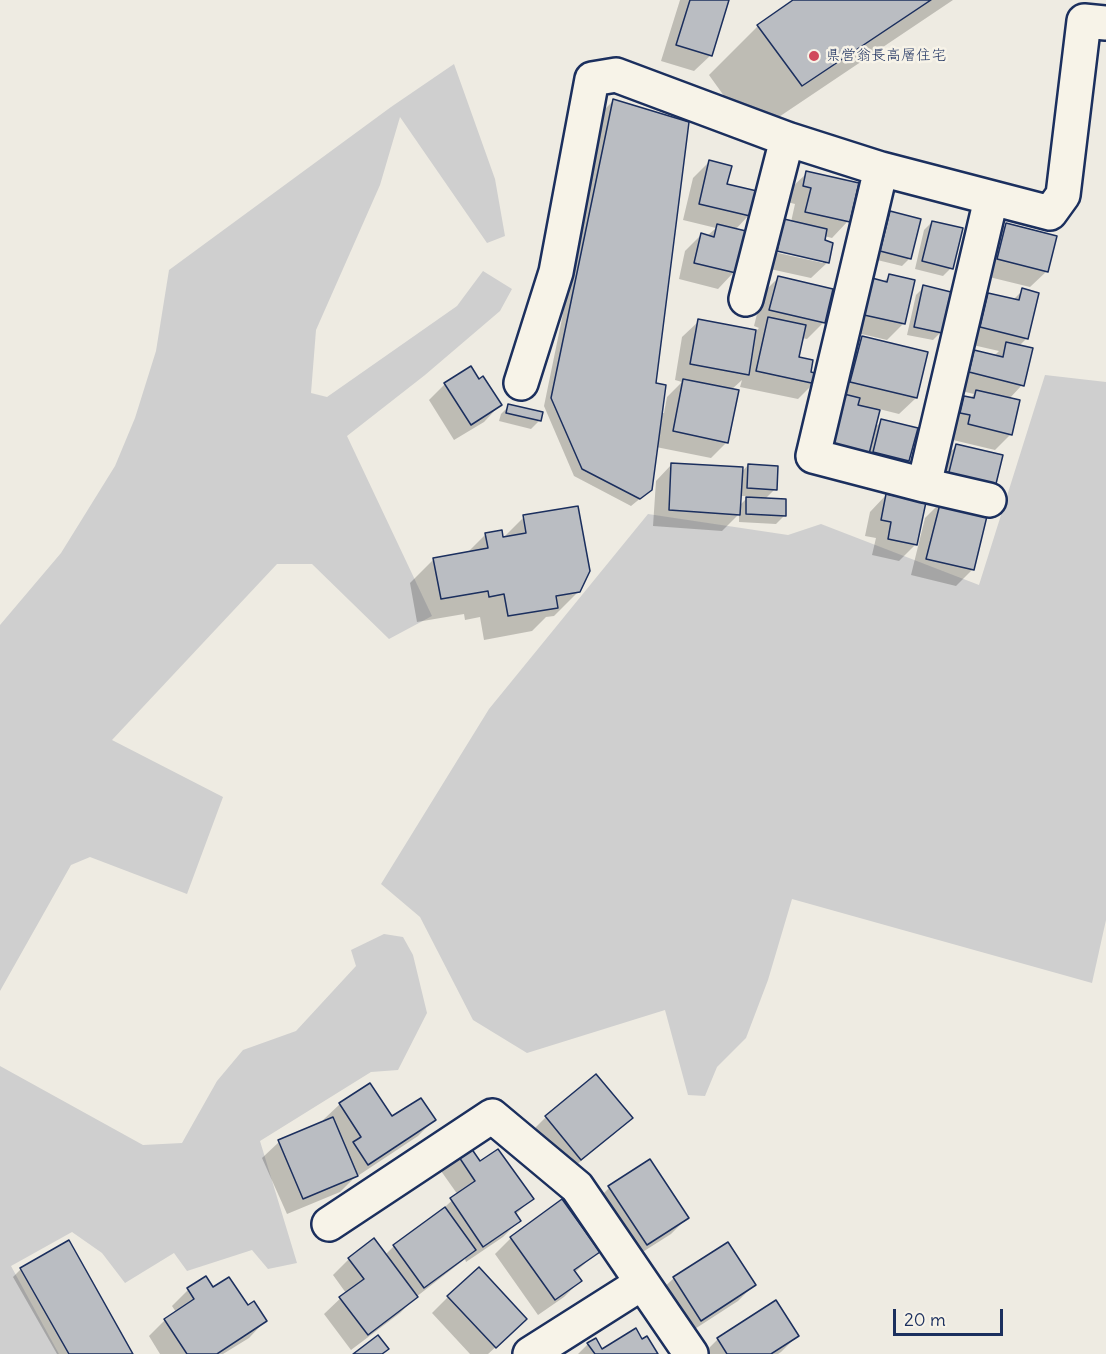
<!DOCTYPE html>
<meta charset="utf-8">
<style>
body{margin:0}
#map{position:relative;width:1106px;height:1354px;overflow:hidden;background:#eeebe2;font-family:Delius,sans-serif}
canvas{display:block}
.scale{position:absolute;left:893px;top:1309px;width:110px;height:27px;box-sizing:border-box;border:3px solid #1b2f5e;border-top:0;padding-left:8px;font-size:18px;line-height:21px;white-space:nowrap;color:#1b2f5e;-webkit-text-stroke:4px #f7f3e8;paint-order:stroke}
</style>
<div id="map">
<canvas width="1106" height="1354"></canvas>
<div class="scale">20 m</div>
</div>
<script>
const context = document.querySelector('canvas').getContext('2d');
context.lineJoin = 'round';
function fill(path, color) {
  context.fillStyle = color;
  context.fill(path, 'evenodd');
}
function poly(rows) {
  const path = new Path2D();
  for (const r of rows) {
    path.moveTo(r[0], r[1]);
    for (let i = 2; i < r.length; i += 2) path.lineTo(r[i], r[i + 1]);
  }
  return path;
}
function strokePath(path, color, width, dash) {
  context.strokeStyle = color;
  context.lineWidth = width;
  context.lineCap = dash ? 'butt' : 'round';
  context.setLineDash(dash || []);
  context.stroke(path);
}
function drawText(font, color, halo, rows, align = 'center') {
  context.font = font + ' Delius,"Klee One",sans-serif';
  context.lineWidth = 5;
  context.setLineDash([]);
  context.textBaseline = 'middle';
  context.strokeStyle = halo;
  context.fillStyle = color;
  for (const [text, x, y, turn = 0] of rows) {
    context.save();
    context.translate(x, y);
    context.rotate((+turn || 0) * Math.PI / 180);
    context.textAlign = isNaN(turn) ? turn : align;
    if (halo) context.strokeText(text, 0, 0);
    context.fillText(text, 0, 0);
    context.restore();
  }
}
fill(poly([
 [454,64,495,179,505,236,487,243,400,117,380,185,316,330,311,393,327,397,457,306,483,271,512,289,500,311,425,375,347,436,432,616,389,639,312,564,277,564,112,740,223,797,187,894,90,857,71,865,0,991,0,625,61,553,115,466,135,418,156,351,169,270,391,107],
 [1045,375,1106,382,1106,920,1092,983,792,899,768,980,746,1038,717,1067,705,1096,688,1095,665,1010,527,1053,473,1020,420,917,381,884,489,709,648,514,788,535,821,524,979,585],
 [384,934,403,937,413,955,427,1013,398,1070,371,1072,260,1141,297,1263,268,1269,252,1250,187,1271,174,1253,125,1283,102,1253,72,1232,11,1266,59,1354,0,1354,0,1066,143,1145,182,1143,217,1081,243,1050,296,1031,356,966,351,950]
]), '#cfcfcf');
fill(poly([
 [680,0,728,0,711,55,694,71,661,61],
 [795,0,953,0,752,135,709,75,758,26],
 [613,101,655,385,661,413,664,413,667,397,682,382,675,380,682,337,699,321,756,331,759,328,754,326,762,294,778,278,831,290,823,323,807,339,802,338,797,358,814,383,798,399,740,387,742,380,731,390,727,442,711,458,656,447,642,497,631,506,574,476,544,406,605,109],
 [709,162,749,215,735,230,734,272,718,289,679,279,685,251,701,235,707,236,716,228,683,220,693,178],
 [807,173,848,221,832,238,824,236,828,262,811,278,761,267,768,237,785,221,791,222,795,204,787,202,790,189],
 [770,248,816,258,823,260,823,263,769,251],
 [890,213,910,258,902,266,873,259,882,221],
 [932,222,951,268,943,276,915,269,924,230],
 [1006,225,1047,271,1030,287,981,275,990,241],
 [890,276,904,323,887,340,849,331,857,296,873,280,883,282],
 [924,287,941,332,933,340,907,335,916,295],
 [1023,290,1027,338,1019,346,1022,385,1009,399,1011,434,995,450,953,440,955,432,945,429,948,414,964,397,970,399,974,394,953,389,958,368,975,352,994,356,999,351,964,343,972,311,988,295,1013,300],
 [862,337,916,398,899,414,879,409,874,428,882,421,908,461,900,469,817,461,846,354],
 [445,384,500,405,484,422,454,440,429,400],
 [509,406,541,413,539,421,531,429,499,421,501,414],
 [957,445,977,503,933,492,941,462],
 [672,464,741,473,748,465,775,489,765,499,784,516,776,524,739,522,739,514,722,531,653,526,656,481],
 [740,496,749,496,739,506],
 [886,495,918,542,899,561,872,555,876,538,865,536,870,512],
 [941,502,973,569,956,586,911,575,925,518],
 [524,517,579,591,554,616,546,617,532,631,484,640,480,617,465,620,464,614,417,622,410,583,434,559,467,553,486,534,502,539],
 [596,1076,631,1118,614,1134,564,1175,529,1134,546,1117],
 [369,1085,391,1118,434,1120,418,1136,353,1179,340,1192,287,1214,262,1158,279,1142,325,1123,323,1120,340,1104],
 [458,1155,479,1163,532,1199,515,1215,519,1221,503,1237,466,1262,465,1259,416,1297,400,1313,351,1350,324,1314,346,1293,333,1275,349,1259,385,1255,394,1246,435,1216,458,1195,441,1171],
 [609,1188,687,1218,671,1234,630,1260,593,1204],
 [511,1238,598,1252,574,1273,580,1281,564,1297,538,1315,495,1254],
 [727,1244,754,1285,738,1301,684,1336,657,1294,674,1278],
 [21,1269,131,1354,57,1354,13,1277],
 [213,1289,247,1307,265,1321,249,1338,223,1354,160,1354,149,1336,165,1320,176,1312,172,1306,188,1290],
 [448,1297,509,1335,488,1354,470,1354,432,1313],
 [775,1302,797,1336,781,1352,778,1354,703,1354,718,1339],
 [641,1341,656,1354,578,1354,588,1344,602,1351]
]), '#0003');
const building = poly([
 [690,0,729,0,712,56,676,45,690,0],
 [793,0,931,0,802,86,757,25,793,0],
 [613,99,689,122,656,383,666,385,652,490,640,499,582,469,551,398,613,99],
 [709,160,732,166,727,184,757,191,750,216,699,204,709,160],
 [806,171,859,183,850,222,805,212,811,188,803,186,806,171],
 [890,211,921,219,911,259,880,251,890,211],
 [784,219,827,229,825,240,833,243,829,263,777,251,784,219],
 [932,221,963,228,953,269,922,261,932,221],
 [1006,223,1057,236,1048,272,997,259,1006,223],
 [717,224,746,231,736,273,694,263,701,233,714,237,717,224],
 [889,274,915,280,905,324,864,315,872,278,887,282,889,274],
 [778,276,833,289,825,323,769,310,778,276],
 [923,285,951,292,942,333,914,327,923,285],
 [1022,288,1039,293,1028,339,980,327,988,293,1019,300,1022,288],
 [768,317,806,325,799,357,813,360,811,372,818,374,816,384,756,371,768,317],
 [698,319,756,330,749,375,690,364,698,319],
 [862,336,928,352,917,398,850,382,862,336],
 [1006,342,1033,348,1024,386,969,372,974,350,1003,357,1006,342],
 [471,366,479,379,483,376,502,405,471,425,444,383,471,366],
 [683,379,739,390,728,443,673,431,683,379],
 [976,390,1020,400,1012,435,968,424,970,415,960,413,964,396,974,398,976,390],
 [844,394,860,398,858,405,880,410,869,454,832,445,844,394],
 [508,404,543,412,541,421,506,413,508,404],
 [881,419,918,428,909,461,873,452,881,419],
 [956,444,1003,455,995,488,948,476,956,444],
 [671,463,743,467,740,515,669,510,671,463],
 [748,464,778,466,777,490,747,488,748,464],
 [886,494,926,502,917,545,888,539,891,522,881,520,886,494],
 [746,497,786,499,786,516,746,514,746,497],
 [941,500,988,512,974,570,926,559,941,500],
 [578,506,590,571,580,592,556,596,558,608,508,616,504,594,489,597,488,591,441,599,433,558,488,548,485,533,502,530,503,537,526,533,523,515,578,506],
 [596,1074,633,1118,581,1160,545,1116,596,1074],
 [370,1083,392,1116,421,1098,436,1120,368,1165,353,1142,361,1137,339,1103,370,1083],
 [333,1117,358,1176,303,1199,278,1140,333,1117],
 [469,1145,480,1161,498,1149,534,1199,515,1212,521,1221,483,1247,450,1198,475,1181,457,1154,469,1145],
 [650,1159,689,1218,647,1245,608,1186,650,1159],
 [562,1199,600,1252,574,1270,582,1281,555,1300,510,1237,562,1199],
 [445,1207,476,1250,424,1288,393,1245,445,1207],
 [374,1238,418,1297,368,1335,339,1297,364,1279,348,1258,374,1238],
 [69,1240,133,1354,69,1354,20,1268,69,1240],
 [728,1242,756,1285,701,1321,673,1277,728,1242],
 [479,1267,527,1319,496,1348,447,1296,479,1267],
 [206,1276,213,1287,229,1277,248,1305,254,1301,267,1321,217,1354,187,1354,164,1319,194,1299,187,1288,206,1276],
 [776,1300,799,1336,771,1354,727,1354,717,1338,776,1300],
 [636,1328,642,1339,647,1336,658,1354,595,1354,587,1343,596,1338,602,1349,636,1328],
 [378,1335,389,1349,382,1354,353,1354,378,1335]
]);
fill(building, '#babdc2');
strokePath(building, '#1b2f5e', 1.5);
const street = poly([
 [881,169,813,456,924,485,991,199],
 [746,299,787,139],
 [521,383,556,272,592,79,616,75,787,139,881,169,1050,213,1063,195,1084,21,1106,23],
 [924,485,989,500],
 [329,1224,492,1116,577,1187,691,1354],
 [530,1354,642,1283]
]);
strokePath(street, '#1b2f5e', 38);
strokePath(street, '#f7f3e8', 33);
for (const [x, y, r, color] of [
 [814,56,6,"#d1495b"]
]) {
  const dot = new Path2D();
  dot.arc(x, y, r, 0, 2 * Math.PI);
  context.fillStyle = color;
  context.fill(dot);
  strokePath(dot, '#f7f3e8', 2);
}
drawText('15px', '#1b2f5e', '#f7f3e8', [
 ["県営翁長高層住宅",826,56]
], 'left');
</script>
